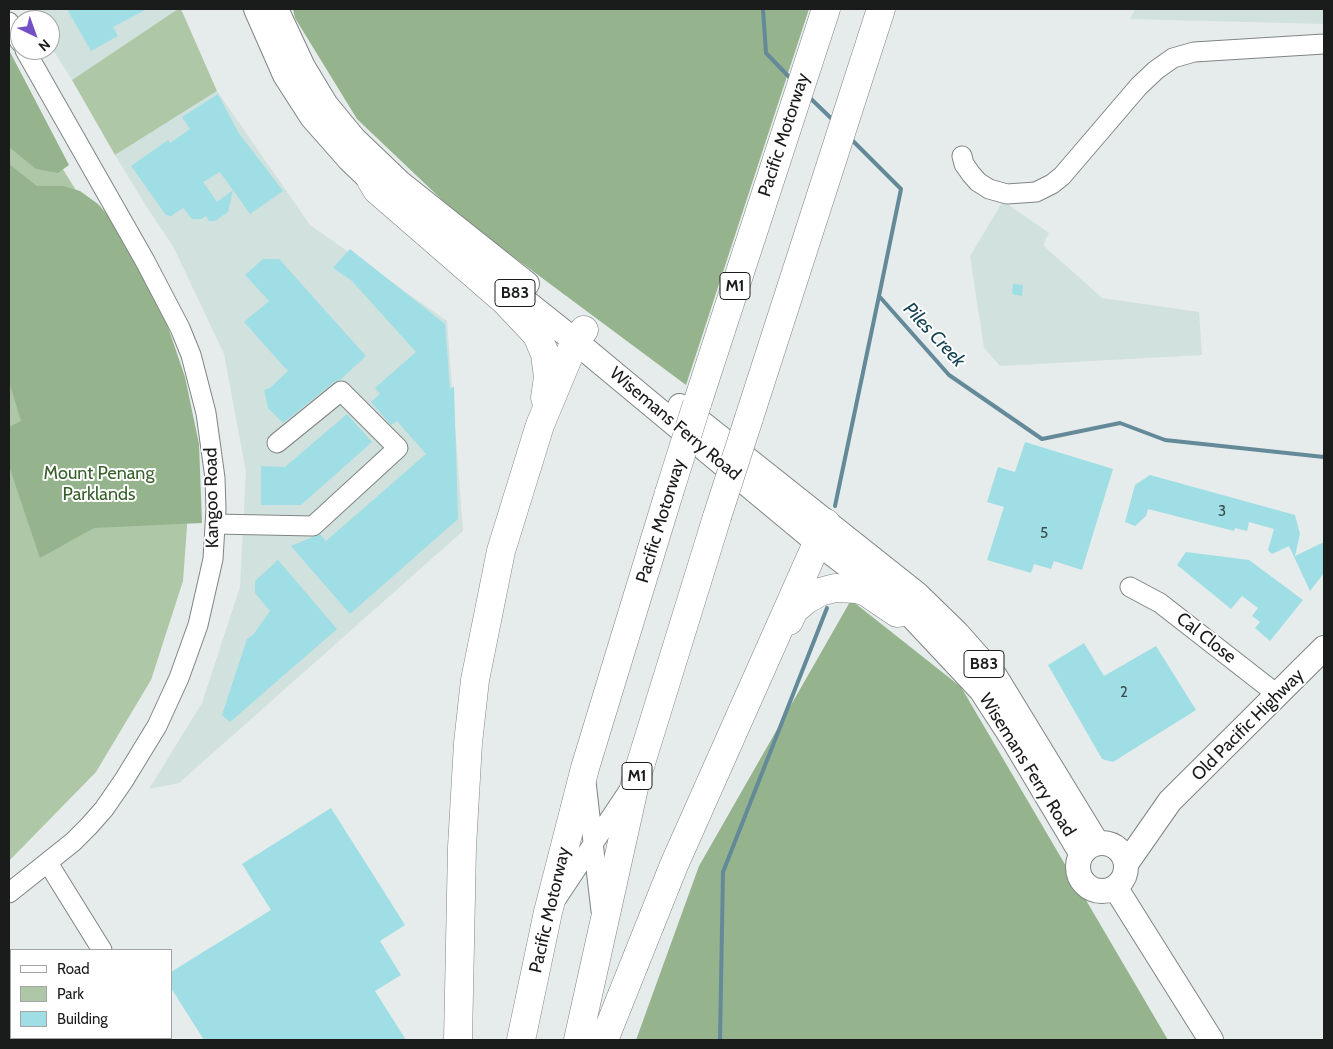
<!DOCTYPE html>
<style>
body{margin:0}
#map{position:relative;width:1333px;height:1049px;overflow:hidden;background:#e6eceb;font-family:Cabin,sans-serif}
canvas{display:block}
.frame{position:absolute;inset:0;border:10px solid #1a1c1b;pointer-events:none}
.legend{position:absolute;left:10px;top:949px;width:162px;height:90px;box-sizing:border-box;background:#fff;border:1px solid #a3a4a4;margin:0;padding:6px 9px;list-style:none;font-size:15px;color:#1a1c1b}
.legend li{display:flex;align-items:center;gap:10px;height:25px}
.legend b{width:25px;border:1px solid #a3a4a4}
.north{position:absolute;left:10px;top:10px;width:50px;height:50px;box-sizing:border-box;background:#fff;border:1px solid #a3a4a4;border-radius:50%;rotate:138deg;font-size:14px;font-weight:700;line-height:20px;text-align:center;color:#1a1c1b}
.north::after{content:'';display:block;margin:auto;width:18px;height:22px;background:#734fc8;clip-path:polygon(50% 0,100% 100%,50% 72%,0 100%)}
</style>
<div id="map">
<canvas width="1333" height="1049"></canvas>
<div class="frame"></div>
<ul class="legend">
<li><b style="height:6px;background:#fff"></b>Road</li>
<li><b style="height:14px;background:#aec8a7"></b>Park</li>
<li><b style="height:14px;background:#9fdee5"></b>Building</li>
</ul>
<div class="north">N</div>
</div>
<script>
const context = document.querySelector('canvas').getContext('2d');
context.lineJoin = 'round';
function fill(path, color) {
  context.fillStyle = color;
  context.fill(path, 'evenodd');
}
function poly(rows) {
  const path = new Path2D();
  for (const r of rows) {
    if (r.length === 3) {
      path.moveTo(r[0] + r[2], r[1]);
      path.arc(r[0], r[1], r[2], 0, 2 * Math.PI);
      continue;
    }
    path.moveTo(r[0], r[1]);
    for (let i = 2; i < r.length; i += 2) path.lineTo(r[i], r[i + 1]);
  }
  return path;
}
function strokePath(path, color, width, dash) {
  context.strokeStyle = color;
  context.lineWidth = width;
  context.lineCap = dash ? 'butt' : 'round';
  context.setLineDash(dash || []);
  context.stroke(path);
}
function drawText(font, color, halo, rows, align = 'center') {
  context.font = font + ' Cabin,sans-serif';
  context.lineWidth = 4;
  context.setLineDash([]);
  context.textBaseline = 'middle';
  context.strokeStyle = halo;
  context.fillStyle = color;
  for (const [text, x, y, turn = 0] of rows) {
    context.save();
    context.translate(x, y);
    context.rotate((+turn || 0) * Math.PI / 180);
    context.textAlign = isNaN(turn) ? turn : align;
    if (halo) context.strokeText(text, 0, 0);
    context.fillText(text, 0, 0);
    context.restore();
  }
}
fill(poly([
 [27,9,178,9,72,80,50,45,50,20,34,20],
 [1135,9,1324,9,1324,24,1130,19],
 [217,91,310,225,447,321,463,531,179,783,149,789,202,703,240,587,246,472,224,354,173,246,148,209,115,155],
 [1003,201,1049,233,1043,245,1102,298,1199,312,1202,355,1000,366,984,348,970,256]
]), '#d1e1de');
fill(poly([
 [178,9,181,9,217,91,115,155,72,80],
 [9,83,79,195,191,473,183,581,151,680,96,772,9,861]
]), '#aec8a7');
fill(poly([
 [293,9,809,9,686,385,460,217,357,119,295,18],
 [9,50,69,165,58,173,36,169,9,147],
 [9,164,37,186,63,186,80,191,98,204,112,220,128,248,168,327,185,377,199,444,202,523,94,528,40,558,9,466,9,427,21,421,9,382],
 [851,600,961,687,1168,1040,636,1040,699,866]
]), '#95b48d');
strokePath(poly([
 [763,9,766,53,792,80],
 [808,96,835,122],
 [850,138,901,189,879,296,949,375,1042,439,1120,423,1165,440,1324,457],
 [835,506,879,296],
 [720,1040,723,872,827,608]
]), '#648a9a', 4);
fill(poly([
 [67,9,147,9,113,27,118,36,91,51],
 [218,94,238,132,283,191,250,214,233,190,228,212,215,221,209,221,206,216,201,219,192,219,183,208,171,216,166,215,131,166,168,140,170,143,190,129,182,117],
 [220,172,233,190,217,202,203,182],
 [350,249,445,324,450,389,454,386,458,519,350,614,291,546,320,534,326,541,426,454,397,421,391,425,371,402,380,394,375,388,416,352,352,281,333,268],
 [263,259,279,259,366,356,340,380,334,382,283,423,268,408,264,390,270,388,288,371,244,322,269,301,245,275],
 [1013,284,1023,285,1022,296,1012,294],
 [347,414,372,442,301,505,261,505,261,466,285,467],
 [1025,442,1113,469,1082,570,1054,561,1051,569,1034,564,1031,573,987,560,1004,507,987,502,998,467,1015,472],
 [1150,475,1295,515,1300,534,1295,556,1324,542,1324,573,1310,591,1289,546,1272,554,1268,550,1274,529,1249,522,1247,531,1235,528,1234,531,1148,509,1146,516,1135,526,1125,522,1135,485],
 [1186,552,1249,560,1303,600,1270,641,1255,628,1260,622,1252,616,1258,608,1242,596,1231,609,1177,565],
 [278,560,337,629,230,722,222,715,247,639,253,635,270,611,255,593,255,581],
 [1084,643,1104,676,1156,646,1196,710,1113,762,1102,759,1048,665],
 [331,808,405,925,380,941,401,975,375,991,406,1040,204,1040,171,988,171,972,271,910,242,864]
]), '#9fdee5');
const minor = poly([
 [9,22,20,42],
 [962,156,964,164,971,174,978,182,989,189,1007,194,1036,192,1052,184,1062,176,1139,86,1156,70,1173,58,1194,52,1324,44],
 [215,524,313,526,398,448,341,391,277,443],
 [1130,587,1160,603,1278,695],
 [586,782,601,911],
 [48,863,102,950],
 [9,893,73,842,89,826,104,809,124,780,157,726,179,678,198,625,213,559,216,509,215,478,206,413,191,355,180,328,145,261,25,50],
 [557,898,629,790],
 [157,1038,159,1040]
]);
const major = poly([
 [256,9,285,75,312,117,349,159,371,180,386,192],
 [276,9,303,67,326,105,354,139,400,183,527,284],
 [497,279,575,341,817,542,907,611,981,690,1016,744,1081,853],
 [680,406,918,595,957,633,995,676,1097,843],
 [1102,867,24],
 [1126,864,1170,801,1324,648],
 [1115,887,1211,1040]
]);
const highway = poly([
 [371,180,377,190,505,301,537,335,545,354,548,377,545,398],
 [697,404,826,9],
 [749,418,881,9],
 [789,621,794,610,806,600,820,592,835,588,857,589,866,592,897,613,907,611],
 [458,1040,462,847,468,743,475,680,501,551,540,425,575,341,584,330],
 [521,1040,548,912,585,768,669,493],
 [578,1040,636,779,717,517],
 [604,1040,674,865,826,523]
]);
strokePath(minor, '#7f8584', 21);
strokePath(major, '#7f8584', 26);
strokePath(highway, '#7f8584', 29);
strokePath(minor, '#fff', 19);
strokePath(major, '#fff', 24);
strokePath(highway, '#fff', 28);
const highwayBridge = poly([
 [669,493,697,404],
 [717,517,749,418]
]);
strokePath(highwayBridge, '#7f8584', 29, []);
strokePath(highwayBridge, '#fff', 28);
drawText('15px', '#3b4c4e', null, [
 ["3",1222,512],
 ["5",1044,534],
 ["2",1124,693]
]);
for (const [x, y, w] of [
 [735,286,30],
 [515,293,40],
 [984,664,40],
 [637,776,30]
]) {
  const box = new Path2D();
  box.roundRect(x - w / 2, y - 13.5, w, 27, 4);
  context.fillStyle = '#fff';
  context.fill(box);
  strokePath(box, '#1a1c1b', 1);
}
drawText('bold 16px', '#1a1c1b', null, [
 ["M1",735,286],
 ["B83",515,293],
 ["B83",984,664],
 ["M1",637,776]
]);
drawText('18px', '#1a1c1b', '#fff', [
 ["Pacific Motorway",784,135,-72],
 ["Wisemans Ferry Road",675,424,40],
 ["Kangoo Road",212,498,-91],
 ["Pacific Motorway",661,521,-73],
 ["Cal Close",1206,638,38],
 ["Old Pacific Highway",1248,725,-45],
 ["Wisemans Ferry Road",1027,765,58],
 ["Pacific Motorway",550,910,-77]
]);
drawText('18px', '#37602b', '#fff', [
 ["Mount Penang",99,474],
 ["Parklands",99,495]
]);
drawText('italic 19px', '#174455', '#fff', [
 ["Piles Creek",934,335,47]
]);
</script>
